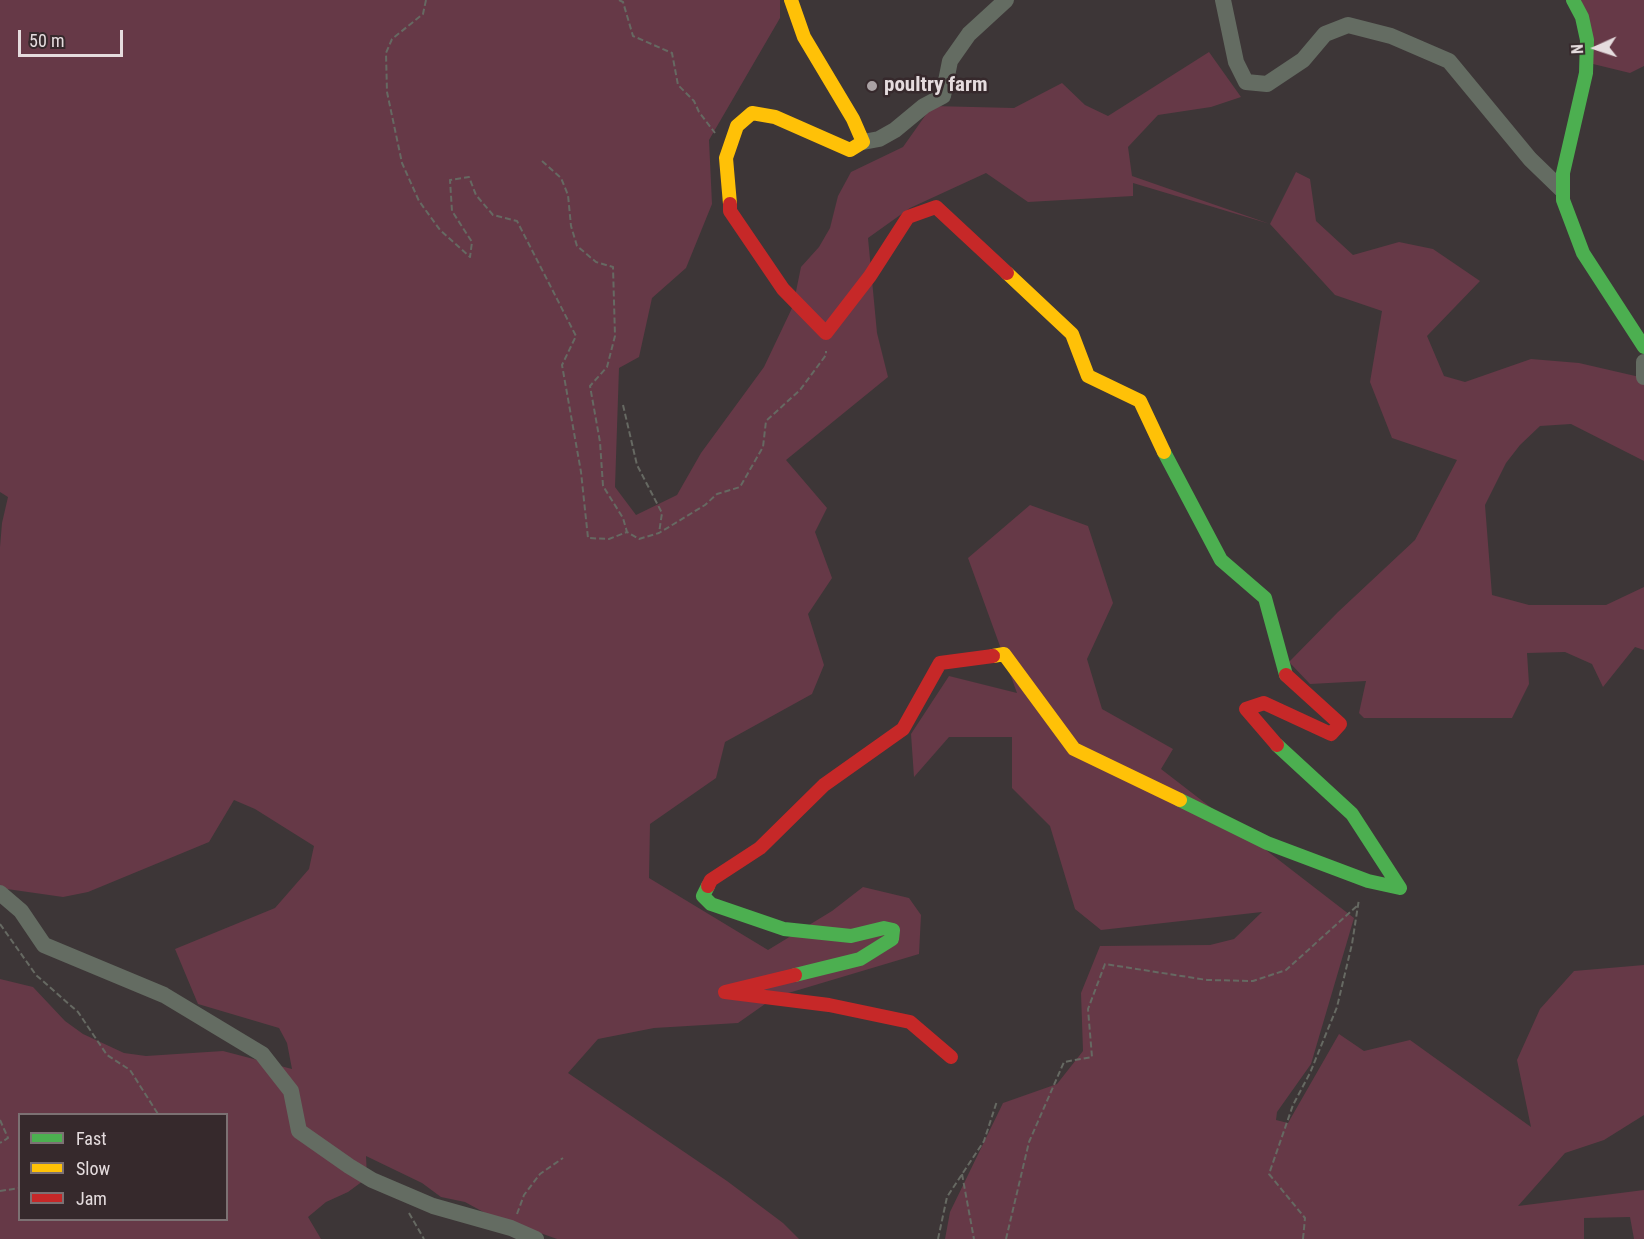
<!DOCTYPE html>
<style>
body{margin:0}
#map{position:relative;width:1644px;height:1239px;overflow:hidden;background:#3d3637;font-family:"Roboto Condensed",sans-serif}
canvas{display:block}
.legend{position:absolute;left:18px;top:1113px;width:210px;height:108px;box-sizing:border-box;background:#36292c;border:2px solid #7c7173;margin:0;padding:8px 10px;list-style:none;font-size:18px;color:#e5dcde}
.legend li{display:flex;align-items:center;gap:12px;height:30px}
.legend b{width:30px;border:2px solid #7c7173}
.north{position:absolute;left:1566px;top:18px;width:60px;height:60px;-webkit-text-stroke:4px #36292c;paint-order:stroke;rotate:267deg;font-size:16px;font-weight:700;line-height:24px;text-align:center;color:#e5dcde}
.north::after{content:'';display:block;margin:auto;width:21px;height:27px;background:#e5dcde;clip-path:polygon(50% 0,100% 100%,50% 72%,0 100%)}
.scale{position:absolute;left:18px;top:30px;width:105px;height:27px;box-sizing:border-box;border:3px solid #e5dcde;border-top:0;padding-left:8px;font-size:18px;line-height:21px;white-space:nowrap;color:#e5dcde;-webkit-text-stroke:4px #36292c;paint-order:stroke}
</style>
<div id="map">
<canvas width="1644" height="1239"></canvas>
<ul class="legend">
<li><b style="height:8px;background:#4caf50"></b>Fast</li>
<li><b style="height:8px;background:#ffc107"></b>Slow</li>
<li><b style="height:8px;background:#c62828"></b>Jam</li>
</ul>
<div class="north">N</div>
<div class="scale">50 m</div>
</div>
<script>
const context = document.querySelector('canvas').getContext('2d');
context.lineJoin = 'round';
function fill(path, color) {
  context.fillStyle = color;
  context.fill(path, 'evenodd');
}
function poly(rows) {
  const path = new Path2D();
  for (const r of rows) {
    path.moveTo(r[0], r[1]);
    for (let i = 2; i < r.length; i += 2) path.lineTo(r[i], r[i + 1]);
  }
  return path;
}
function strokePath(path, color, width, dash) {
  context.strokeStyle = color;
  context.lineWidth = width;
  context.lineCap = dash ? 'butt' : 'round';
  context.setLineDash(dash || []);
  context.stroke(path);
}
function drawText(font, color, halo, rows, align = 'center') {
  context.font = font + ' "Roboto Condensed",sans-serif';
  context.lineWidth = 5;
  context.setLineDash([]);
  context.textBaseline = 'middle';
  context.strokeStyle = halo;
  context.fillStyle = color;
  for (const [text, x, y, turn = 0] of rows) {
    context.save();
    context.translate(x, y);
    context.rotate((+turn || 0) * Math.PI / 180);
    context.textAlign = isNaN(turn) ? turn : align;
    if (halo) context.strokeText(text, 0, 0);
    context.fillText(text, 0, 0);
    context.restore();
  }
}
fill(poly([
 [0,0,780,0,780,18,709,140,712,204,686,268,652,298,639,357,619,368,615,487,636,515,677,495,701,453,764,367,793,306,801,267,819,247,830,228,838,196,851,172,903,147,932,106,1014,108,1062,83,1085,105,1108,116,1209,52,1241,97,1211,107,1158,115,1128,147,1132,176,1270,224,1296,172,1310,179,1316,221,1353,255,1399,242,1433,249,1480,281,1427,336,1444,376,1465,382,1531,359,1579,363,1644,378,1644,461,1571,424,1540,426,1520,445,1506,463,1485,505,1492,595,1529,605,1606,605,1644,587,1644,650,1635,647,1603,687,1592,664,1565,652,1527,653,1529,684,1512,718,1364,718,1359,713,1366,681,1310,684,1289,662,1338,612,1415,540,1457,460,1392,438,1370,382,1382,311,1335,295,1270,224,1133,183,1133,196,1028,202,986,173,910,208,868,238,877,333,888,377,786,460,827,508,815,532,832,578,808,614,824,665,812,694,725,742,716,778,650,824,649,878,768,950,832,911,863,887,909,898,921,915,919,954,775,997,738,1023,654,1028,598,1039,568,1073,727,1181,783,1223,799,1239,557,1239,487,1214,465,1202,441,1197,422,1183,366,1156,367,1178,348,1192,326,1202,308,1217,321,1239,0,1239,0,979,33,987,65,1021,83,1034,124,1053,146,1056,223,1051,292,1069,287,1043,279,1028,198,1004,175,949,275,908,309,869,314,846,255,809,234,800,209,842,88,892,63,897,0,888,0,547,2,523,8,497,0,492],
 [20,1114,226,1114,226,1220,20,1220],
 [1581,0,1644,0,1644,66,1630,73,1593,64],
 [1030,505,1088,526,1113,603,1087,659,1102,709,1173,749,1161,769,1354,918,1311,1064,1277,1112,1276,1120,1288,1123,1339,1034,1364,1051,1410,1040,1531,1127,1517,1060,1540,1009,1574,971,1644,965,1644,1115,1604,1140,1565,1153,1518,1206,1644,1190,1644,1239,1634,1239,1630,1217,1584,1218,1584,1239,945,1239,950,1212,1003,1103,1057,1084,1083,1051,1081,993,1100,946,1210,945,1234,939,1262,912,1101,930,1075,909,1050,826,1012,788,1012,737,949,737,914,777,911,734,949,676,1017,693,968,558]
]), '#663947');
strokePath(poly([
 [426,0,423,14,392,39,386,53,387,92,402,163,419,201,440,230,470,257,472,242,452,211,450,180,469,177,476,195,493,215,517,221,576,336,562,365,581,472,588,538,609,539,627,532],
 [619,0,623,2,633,36,672,53,678,85,694,101,699,112,715,133],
 [542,161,561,178,568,195,571,226,577,246,596,262,613,267,615,336,607,367,590,386,600,442,603,486,623,518,627,532,639,539,659,533,705,505,717,494,740,487,763,447,766,421,800,390,826,355,826,351],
 [623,405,637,465,662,513,659,533],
 [0,924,36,975,78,1012,107,1055,130,1070,158,1114],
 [0,1120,8,1138,0,1143],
 [962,1174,974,1239],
 [0,1191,20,1188],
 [409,1213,424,1239],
 [517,1214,524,1195,540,1174,563,1158],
 [938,1239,947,1197,984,1141,997,1101],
 [1006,1239,1029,1142,1064,1062,1092,1057,1088,1009,1105,964,1207,980,1253,981,1286,970,1358,905],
 [1303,1239,1305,1218,1269,1174,1293,1105,1310,1073,1337,1007,1352,944,1359,899]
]), '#666962', 2, [6, 3]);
strokePath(poly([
 [1223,0,1236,62,1246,82,1267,84,1303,60,1325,34,1348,25,1391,36,1449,61,1530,159,1561,189],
 [863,142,879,139,895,130,924,106,943,96,950,61,969,34,1006,0],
 [1644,362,1644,377],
 [0,893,21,911,44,945,164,995,262,1054,291,1091,299,1131,349,1166,372,1180,433,1206,511,1228,536,1239]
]), '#646c62', 16);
strokePath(poly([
 [1573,0,1582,17,1587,40,1586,73,1563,173,1563,200,1583,253,1644,347],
 [1164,452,1221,560,1265,598,1286,675],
 [1180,800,1267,843,1368,881,1400,888,1352,814,1277,745],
 [708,886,703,896,711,904,784,929,851,936,884,928,893,930,892,939,860,959,795,975]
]), '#4caf50', 14);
strokePath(poly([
 [730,204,726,158,737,126,752,113,775,117,850,150,863,142,853,119,804,37,791,0],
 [1007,273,1072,334,1088,376,1140,401,1164,452],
 [993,656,1004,654,1074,749,1180,800]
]), '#ffc107', 14);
strokePath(poly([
 [730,204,730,211,783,289,826,333,870,276,908,217,936,207,1007,273],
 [1277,745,1246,709,1264,703,1331,734,1340,724,1286,675],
 [708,886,711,880,760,848,824,785,903,729,940,663,993,656],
 [795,975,725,992,829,1005,910,1022,951,1057]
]), '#c62828', 14);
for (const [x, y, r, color] of [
 [872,86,6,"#aaa2a4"]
]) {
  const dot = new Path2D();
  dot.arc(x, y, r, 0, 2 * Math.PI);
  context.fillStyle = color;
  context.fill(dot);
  strokePath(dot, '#36292c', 2);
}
drawText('bold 21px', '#e5dcde', '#36292c', [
 ["poultry farm",884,86]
], 'left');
</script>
